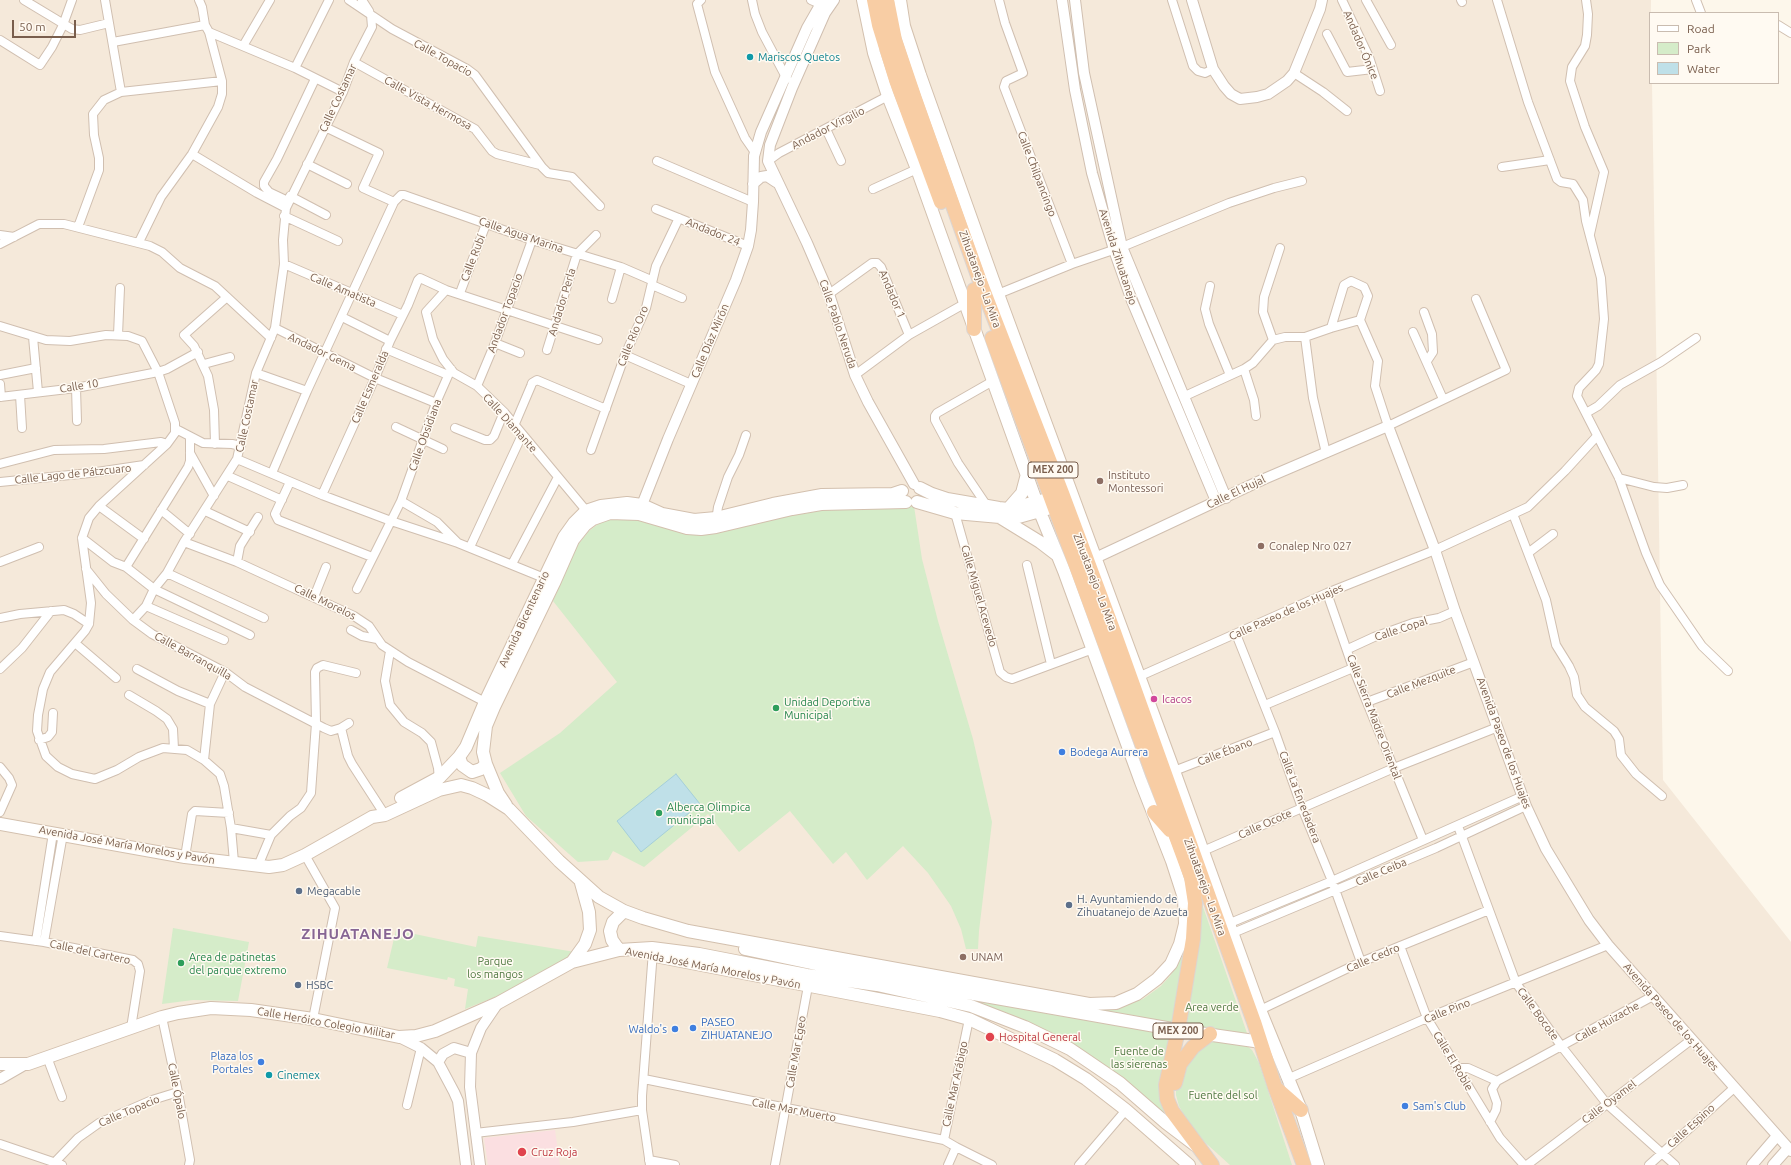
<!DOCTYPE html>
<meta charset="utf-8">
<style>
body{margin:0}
#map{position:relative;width:1791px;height:1165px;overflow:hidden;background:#fdf7eb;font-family:Ubuntu,sans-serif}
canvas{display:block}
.legend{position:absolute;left:1649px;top:12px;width:130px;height:72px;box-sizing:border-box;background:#fffaf2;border:1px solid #c9bcb0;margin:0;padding:5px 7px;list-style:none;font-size:12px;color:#795e4d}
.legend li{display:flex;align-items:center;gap:8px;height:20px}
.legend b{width:20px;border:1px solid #c9bcb0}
.scale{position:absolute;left:12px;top:20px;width:64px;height:18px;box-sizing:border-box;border:2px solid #795e4d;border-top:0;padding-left:5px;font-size:12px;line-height:14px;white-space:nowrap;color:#795e4d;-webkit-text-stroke:3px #fffaf2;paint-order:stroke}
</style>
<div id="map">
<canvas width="1791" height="1165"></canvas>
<ul class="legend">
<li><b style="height:5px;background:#fff"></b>Road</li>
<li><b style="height:11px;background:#d5ecc9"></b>Park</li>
<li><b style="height:11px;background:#bfe0e8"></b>Water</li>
</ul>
<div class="scale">50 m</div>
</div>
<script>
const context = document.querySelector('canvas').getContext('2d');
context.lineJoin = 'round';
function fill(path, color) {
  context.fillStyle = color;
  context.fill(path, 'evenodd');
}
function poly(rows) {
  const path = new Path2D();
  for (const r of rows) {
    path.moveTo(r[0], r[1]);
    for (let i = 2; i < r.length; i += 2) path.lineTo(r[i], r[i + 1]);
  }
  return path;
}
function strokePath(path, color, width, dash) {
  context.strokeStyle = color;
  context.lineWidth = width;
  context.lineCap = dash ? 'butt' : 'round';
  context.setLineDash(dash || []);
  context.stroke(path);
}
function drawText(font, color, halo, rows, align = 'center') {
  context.font = font + ' Ubuntu,sans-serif';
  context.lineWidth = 3;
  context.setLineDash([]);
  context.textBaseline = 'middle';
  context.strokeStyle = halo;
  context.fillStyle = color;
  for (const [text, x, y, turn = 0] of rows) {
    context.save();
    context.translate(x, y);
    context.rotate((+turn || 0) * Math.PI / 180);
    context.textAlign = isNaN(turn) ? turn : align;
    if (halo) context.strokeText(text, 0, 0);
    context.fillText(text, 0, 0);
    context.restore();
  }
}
fill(poly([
 [0,0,1651,0,1650,83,1652,83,1663,780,1791,942,1791,1165,0,1165]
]), '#f5e9da');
fill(poly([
 [555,1130,560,1165,488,1165,484,1138]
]), '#fbdfe1');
fill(poly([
 [914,506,922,559,938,621,973,739,992,822,979,931,978,949,966,949,961,929,951,906,928,873,903,846,867,880,846,852,833,864,790,811,739,852,708,814,644,867,613,851,608,860,578,862,526,816,500,773,560,733,617,682,553,601,577,546,589,531,602,521,612,518,631,519,693,534,713,534,774,518,827,509,882,509],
 [1202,904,1248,1036,1184,1029],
 [173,928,249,942,238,1001,193,1000,162,1004],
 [396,930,476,947,478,936,575,952,562,963,505,993,465,1009,468,989,454,986,455,979,448,977,447,980,387,968],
 [1184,954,1175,1024,1094,1011,1094,1008,1123,1005,1143,999,1161,986,1170,976],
 [968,998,1173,1035,1170,1124,1133,1088,968,1002],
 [1215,1038,1243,1043,1252,1050,1259,1063,1292,1165,1230,1165,1198,1136,1188,1122,1179,1106,1176,1095,1176,1086,1194,1049]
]), '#d5ecc9');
const water = poly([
 [676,774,700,804,641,852,617,821,676,774]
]);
fill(water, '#bfe0e8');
strokePath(water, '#a5cfd9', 1);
const minor = poly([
 [24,0,72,29,80,30,109,23],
 [105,0,121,92],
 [349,0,392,29,467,69,475,75,542,167,548,173,572,177,600,206],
 [362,0,369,11],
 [701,0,697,4,715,72,745,138,754,151],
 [752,0,755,14,762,32,787,79],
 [811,0,820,4],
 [999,0,1005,23,1023,73,1006,81,1004,87,1072,264],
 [1172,0,1193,66,1198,71,1205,73,1213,69],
 [1342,0,1369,57,1380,91],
 [1366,0,1391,45],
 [1461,0,1462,2],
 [1497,0,1528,102,1557,179,1561,182,1573,184,1583,200,1586,221,1601,278,1604,319,1599,364,1596,370,1579,388,1577,396,1619,478,1646,553,1660,585,1702,646,1728,671],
 [1586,0,1588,14,1587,35,1585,46,1572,67,1570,81,1585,127,1604,172,1590,234],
 [1696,0,1701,13],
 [1778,25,1791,33],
 [209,32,295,68,343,92],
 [1327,34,1347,72,1373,69],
 [0,40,40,65,52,47,63,25,72,0],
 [113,42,205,25],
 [243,46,270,0],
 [354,62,475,129,492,151,497,154,540,165],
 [295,68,329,0],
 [1294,73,1323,92,1347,111],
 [325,127,379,153,363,188,394,202],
 [826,129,841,161],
 [192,154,257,193,286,208],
 [657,161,753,202],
 [768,161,779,153,888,96],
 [307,164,347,184],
 [1502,167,1550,160],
 [873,189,917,169],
 [290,196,326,215],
 [288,201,269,192,264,186,264,182,277,159,315,79],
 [656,209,748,246],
 [284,216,338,241],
 [78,227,99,170,99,158,94,135,93,114,104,100,121,92,222,81],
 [0,235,14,237],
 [139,242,161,197,192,154,218,107,222,94,222,81,209,32,205,25,202,7,199,0],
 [0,244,39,224,64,224,150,246,162,252,180,268,215,286,271,338],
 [284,264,403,315],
 [652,285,682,298],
 [1210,286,1205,309,1209,324,1230,375],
 [446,290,426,312,433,339,443,359,454,373,477,386,504,412,589,514],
 [460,293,486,224],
 [829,294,872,263,877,263,881,267,909,335],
 [998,294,1072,264,1122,247,1229,203,1274,188,1302,181],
 [612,299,621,267],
 [1424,312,1432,334,1433,352,1427,361],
 [342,317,390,341],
 [0,326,46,340,70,341,106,335,128,336,142,341,158,372,175,423,175,433,167,444,99,506,89,518,82,538,91,603,89,624,85,631,50,672,43,689,38,715,37,731,46,756,58,767,72,774,95,779,117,770,139,757,163,748,187,750,204,760,220,774,224,786,231,828,234,862],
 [275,328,375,378,436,403],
 [1331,328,1344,285,1351,281,1364,287,1368,296,1360,320,1378,361,1375,386,1388,426,1506,370,1476,299],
 [1413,332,1443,399],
 [118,335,120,288],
 [33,337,38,392],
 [1305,337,1313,398,1326,453],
 [1273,340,1263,312,1264,297,1280,248],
 [495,343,520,353],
 [386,349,448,375],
 [547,350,577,254,596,235],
 [625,355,691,384],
 [204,364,230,357],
 [1244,369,1254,400,1256,416],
 [256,373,307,391],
 [0,375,36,368],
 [855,375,909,335,964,304],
 [0,384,1,397],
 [477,386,495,343,532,240],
 [76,388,77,421],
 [20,395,22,428],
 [1185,396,1244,369,1253,363,1273,340,1285,337,1305,337,1331,328,1360,320],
 [0,397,76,388,158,372,167,369,198,352],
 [1586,413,1598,406,1620,385,1661,362,1696,338],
 [514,426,531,386,532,383,537,380,606,409],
 [396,427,443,449],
 [455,428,485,440,490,440,494,436,504,412],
 [176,429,203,443,232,444,241,446],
 [215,444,214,410,208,376,194,346,184,335,227,297],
 [591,450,625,355,646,308,656,266,679,218],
 [190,453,214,496],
 [237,459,322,495,391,521,458,543],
 [0,464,54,450,104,449,161,442,167,444],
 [272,473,307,391,394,202,401,195,404,195,532,240,621,267,651,280],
 [228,476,282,500],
 [1619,478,1654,487,1667,488,1683,485],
 [0,482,90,473,144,465],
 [290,482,275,514,278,520,372,557],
 [322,495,375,378,390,341,408,305,418,280,420,278,446,290,598,340],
 [401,501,437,522,458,543,549,580],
 [99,506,144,539],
 [987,506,958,463,935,420,935,416,937,413,993,381],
 [161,510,190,534],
 [205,511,250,532],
 [955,513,1000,672,1006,677,1012,679,1093,649],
 [1513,514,1546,600,1556,645,1569,666,1574,677,1577,695,1585,707,1614,731,1619,739,1621,755,1636,774,1662,796],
 [716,521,718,507,728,477,739,455,746,435],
 [82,538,113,562,126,567,154,589,250,635],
 [184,542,237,562,354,616,369,626,382,645,408,662,489,704],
 [470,547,522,435],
 [1528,553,1553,534],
 [0,562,39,547],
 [237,562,240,546,258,517],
 [512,564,558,477],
 [1027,565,1051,664],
 [126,567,188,467,190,461,190,438],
 [86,569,106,594,133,620,152,634,225,672,245,687,324,728,331,731,341,728,349,723],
 [167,573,264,618],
 [357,589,401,501,436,403,451,369],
 [1327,593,1353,668,1423,840],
 [314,597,326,567],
 [146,606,224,640],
 [0,618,20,614,64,610,74,614,89,624],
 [133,620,146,606,154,589,167,573,184,542,237,459,256,373,275,328,284,264,283,240,286,208,343,92,354,62,372,27,371,15],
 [351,630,362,636,377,639],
 [1236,634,1275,732,1302,808,1332,881,1361,962],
 [75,643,116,678],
 [1348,649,1374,637,1413,623,1439,618,1455,611],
 [390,651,385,681,390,705,404,722,422,733,431,742,438,768,439,781],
 [0,669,22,648,51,611],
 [137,669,178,691,210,704],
 [1138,677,1327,593,1435,550,1528,507,1565,471,1597,436],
 [129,695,156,711,167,719,173,729,174,749],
 [1367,702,1474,662],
 [1265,705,1353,668],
 [341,728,348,756,352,764,385,815],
 [39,740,48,737,52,732,53,713],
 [204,760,210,704,225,672],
 [0,767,9,778,12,785,0,812],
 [1174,771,1275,732],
 [1458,826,1516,983,1562,1047,1607,1104,1675,1165],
 [231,828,271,835],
 [1203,851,1394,768,1498,727],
 [305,855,335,908,313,1019],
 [185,857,192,814,195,811,229,813],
 [258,866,271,835,290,816,301,808,311,793,316,723,315,672,317,668,323,665,356,673],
 [1230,923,1332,881,1523,796],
 [1233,933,1436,848,1526,806],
 [0,936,44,942,133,960,138,964,140,971,131,1028],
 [36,941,53,833],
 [44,942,63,834],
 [1400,946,1427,1018,1500,1138,1524,1165],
 [1260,1010,1361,962,1489,910],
 [162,1017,178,1092,190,1160,189,1165],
 [47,1057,62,1097],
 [1457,1068,1468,1068,1497,1081],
 [644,1079,944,1140],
 [1287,1079,1427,1018,1608,945],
 [407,1105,421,1048],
 [1490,1122,1496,1110,1497,1103,1492,1089,1497,1081,1653,996],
 [475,1133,573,1122,642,1110],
 [0,1144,62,1165],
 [956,1147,992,1165],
 [649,1160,675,1165],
 [55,1162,78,1138,99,1123,152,1100,178,1092],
 [650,1165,642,1110,642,1096,653,951],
 [775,1165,808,986],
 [948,1165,956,1147,944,1140,969,1019],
 [1079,1165,1126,1110],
 [1527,1165,1691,1040],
 [1649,1165,1734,1088]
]);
const tertiary = poly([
 [834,0,825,13,792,88,770,145,768,161,807,243,829,294,855,375,868,402,914,484],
 [1062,0,1075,90,1092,173,1114,250,1132,301,1216,501],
 [1075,0,1084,73,1122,247,1226,498],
 [1192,0,1213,69,1224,86,1231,94,1240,99,1257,97,1268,94,1287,81,1294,73,1320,9,1322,0],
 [753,184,761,177,767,176,776,182],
 [642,505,668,439,736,280,748,246,751,230,753,202,754,156,761,132,807,28,823,0],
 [1089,561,1264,479,1388,426,1435,550,1455,611,1526,806,1546,849,1589,920,1608,945,1791,1151],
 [399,1037,421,1048,438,1062,454,1092,458,1101,466,1165],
 [438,1062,443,1054,454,1048,471,1053],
 [0,1079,26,1064],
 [480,1165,470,1087,471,1053,481,1028,498,1003],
 [1752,1165,1777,1136],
 [1773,1165,1788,1148]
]);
const secondary = poly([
 [900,0,904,26,920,75,998,294,1174,771,1260,1010,1301,1110,1318,1165],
 [920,488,932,494,947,499,999,508,1008,509,1044,500],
 [917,502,955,513,1000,517,1015,518,1047,509],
 [1008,509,1022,493,1027,474],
 [1001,518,1040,542,1057,555],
 [459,757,462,765,472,772,481,769,486,764],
 [401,798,440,777,459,757,466,747,485,702,564,537,574,523,586,511,601,506,627,503,642,505,662,514,694,520,716,518,773,504,822,495,893,494,902,491],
 [506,805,498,793,486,764,483,752,486,726,494,707,554,583,573,540,585,525,593,519,610,513,639,514,687,528,701,529,716,527,792,509,821,504,906,502],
 [0,824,185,857,269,867,283,865,305,855,372,817,385,815,439,790,461,785,472,788,487,795,509,809,559,861,599,897,624,911,643,918,688,931,1089,1004,1116,1003,1137,994,1157,979,1171,964,1180,944,1185,924,1184,898,1172,861,1141,782,1064,571,1040,512,917,169,888,96,874,53,863,0],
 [745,949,858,973,968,993,1178,1030,1261,1042],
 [619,950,612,940,610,931,613,922,624,911],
 [655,956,940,1011,969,1019,1055,1060,1086,1079,1126,1110,1189,1165],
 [572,962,585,944,590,930,589,912,581,883],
 [0,1064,28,1064,162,1017,178,1013,211,1008,251,1010,313,1019,399,1037,416,1036,435,1031,498,1003,572,962,619,950,652,948,699,954,807,975,877,985,971,1006,1025,1027,1070,1049,1120,1083,1166,1123,1195,1145]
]);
const trunk = poly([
 [874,0,879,25,896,80,941,202],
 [887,0,895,40,915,99,981,284,1062,493,1114,632,1254,1022,1275,1087,1304,1165],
 [974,329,974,290],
 [992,338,1191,877,1195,903,1193,939,1178,1030,1166,1085,1167,1099,1172,1111,1212,1165],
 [1154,812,1170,830],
 [1175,1083,1180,1064,1193,1047,1210,1034],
 [1277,1089,1301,1110]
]);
strokePath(minor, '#d0bfb0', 10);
strokePath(tertiary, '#d0bfb0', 12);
strokePath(secondary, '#d3c0ae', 14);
strokePath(trunk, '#dcd5d1', 16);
strokePath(minor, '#fff', 8);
strokePath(tertiary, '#fff', 10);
strokePath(secondary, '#fff', 12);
strokePath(trunk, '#f8cda4', 14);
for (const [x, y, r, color] of [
 [750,57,4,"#0f9aa8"],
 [1100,481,4,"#8d6e63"],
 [1261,546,4,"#8d6e63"],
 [1154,699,4,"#d1479c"],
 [776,708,4,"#2e9e5b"],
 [1062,752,4,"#3f7fe0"],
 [659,813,4,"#2e9e5b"],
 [299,891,4,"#5c6f8a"],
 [1069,905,4,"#5c6f8a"],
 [963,957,4,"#8d6e63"],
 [181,963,4,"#2e9e5b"],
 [298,985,4,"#5c6f8a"],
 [693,1028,4,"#3f7fe0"],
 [675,1029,4,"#3f7fe0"],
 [990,1037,5,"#e0444e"],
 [261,1062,4,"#3f7fe0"],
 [269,1075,4,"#0f9aa8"],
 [1405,1106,4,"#3f7fe0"],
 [522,1152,5,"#e0444e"]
]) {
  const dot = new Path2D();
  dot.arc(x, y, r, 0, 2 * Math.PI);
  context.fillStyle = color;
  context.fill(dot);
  strokePath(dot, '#fffaf2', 1.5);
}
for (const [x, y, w] of [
 [1053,470,50],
 [1178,1031,50]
]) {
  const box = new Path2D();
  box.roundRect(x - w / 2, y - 8, w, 16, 3);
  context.fillStyle = '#fffaf2';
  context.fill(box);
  strokePath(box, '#795e4d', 1);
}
drawText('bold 10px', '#795e4d', null, [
 ["MEX 200",1053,470],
 ["MEX 200",1178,1031]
]);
drawText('11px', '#795e4d', '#fffaf2', [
 ["Andador Ónice",1361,45,67],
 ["Calle Topacio",443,58,29],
 ["Calle Costamar",338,98,-65],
 ["Calle Vista Hermosa",428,103,29],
 ["Andador Virgilio",828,128,-27],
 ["Calle Chilpancingo",1037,174,69],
 ["Andador 24",713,232,22],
 ["Calle Agua Marina",521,235,19],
 ["Avenida Zihuatanejo",1118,257,72],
 ["Calle Rubí",473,258,-69],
 ["Zihuatanejo - La Mira",980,279,70],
 ["Calle Amatista",343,290,23],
 ["Andador 1",892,294,67],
 ["Andador Perla",562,302,-73],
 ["Andador Topacio",505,313,-70],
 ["Calle Pablo Neruda",838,324,71],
 ["Calle Río Oro",633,336,-68],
 ["Calle Díaz Mirón",710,341,-67],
 ["Andador Gema",322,352,26],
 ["Calle 10",79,386,-9],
 ["Calle Esmeralda",370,387,-67],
 ["Calle Costamar",247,416,-78],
 ["Calle Diamante",510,423,48],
 ["Calle Obsidiana",425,435,-70],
 ["Calle Lago de Pátzcuaro",73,474,-6],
 ["Calle El Hujal",1236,492,-25],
 ["Zihuatanejo - La Mira",1095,582,69],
 ["Calle Miguel Acevedo",979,596,74],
 ["Calle Morelos",325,602,26],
 ["Calle Paseo de los Huajes",1286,612,-24],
 ["Avenida Bicentenario",524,619,-65],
 ["Calle Copal",1401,629,-18],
 ["Calle Barranquilla",193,656,29],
 ["Calle Mezquite",1421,682,-21],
 ["Calle Sierra Madre Oriental",1374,717,69],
 ["Avenida Paseo de los Huajes",1504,743,70],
 ["Calle Ébano",1225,752,-21],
 ["Calle La Enredadera",1300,797,69],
 ["Calle Ocote",1265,824,-24],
 ["Avenida José María Morelos y Pavón",127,845,10],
 ["Calle Ceiba",1381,872,-23],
 ["Zihuatanejo - La Mira",1205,887,70],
 ["Calle del Cartero",90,952,12],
 ["Calle Cedro",1373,958,-23],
 ["Avenida José María Morelos y Pavón",713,968,11],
 ["Calle Pino",1447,1011,-22],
 ["Calle Bocote",1538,1014,54],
 ["Avenida Paseo de los Huajes",1671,1017,49],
 ["Calle Huizache",1607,1022,-29],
 ["Calle Heróico Colegio Militar",326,1023,10],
 ["Calle Mar Egeo",796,1052,-80],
 ["Calle El Roble",1453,1061,59],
 ["Calle Mar Arábigo",955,1084,-78],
 ["Calle Ópalo",177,1091,79],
 ["Calle Oyamel",1609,1102,-37],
 ["Calle Mar Muerto",794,1110,11],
 ["Calle Topacio",129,1111,-23],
 ["Calle Espino",1691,1126,-42]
]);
drawText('11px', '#0d838f', '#fffaf2', [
 ["Mariscos Quetos",758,57],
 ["Cinemex",277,1075]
], 'left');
drawText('11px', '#785e54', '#fffaf2', [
 ["Instituto",1108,475],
 ["Montessori",1108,488],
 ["Conalep Nro 027",1269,546],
 ["UNAM",971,957]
], 'left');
drawText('11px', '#b23c85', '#fffaf2', [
 ["Icacos",1162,699]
], 'left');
drawText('11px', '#27864d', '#fffaf2', [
 ["Unidad Deportiva",784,702],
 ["Municipal",784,715],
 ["Alberca Olimpica",667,807],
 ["municipal",667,820],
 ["Area de patinetas",189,957],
 ["del parque extremo",189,970]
], 'left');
drawText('11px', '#366cbe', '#fffaf2', [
 ["Bodega Aurrera",1070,752],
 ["PASEO",701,1022],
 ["ZIHUATANEJO",701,1035],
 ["Waldo's",667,1029,"right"],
 ["Plaza los",253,1056,"right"],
 ["Portales",253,1069,"right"],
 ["Sam's Club",1413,1106]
], 'left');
drawText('11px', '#4e5e75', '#fffaf2', [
 ["Megacable",307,891],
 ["H. Ayuntamiendo de",1077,899],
 ["Zihuatanejo de Azueta",1077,912],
 ["HSBC",306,985]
], 'left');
drawText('11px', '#507941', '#fffaf2', [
 ["Parque",495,961],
 ["los mangos",495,974],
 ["Area verde",1212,1007],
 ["Fuente de",1139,1051],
 ["las sierenas",1139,1064],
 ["Fuente del sol",1223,1095]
]);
drawText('11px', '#be3a42', '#fffaf2', [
 ["Hospital General",999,1037],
 ["Cruz Roja",531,1152]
], 'left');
context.letterSpacing = '1px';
drawText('bold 15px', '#876694', '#fffaf2', [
 ["ZIHUATANEJO",358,934]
]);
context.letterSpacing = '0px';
</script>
